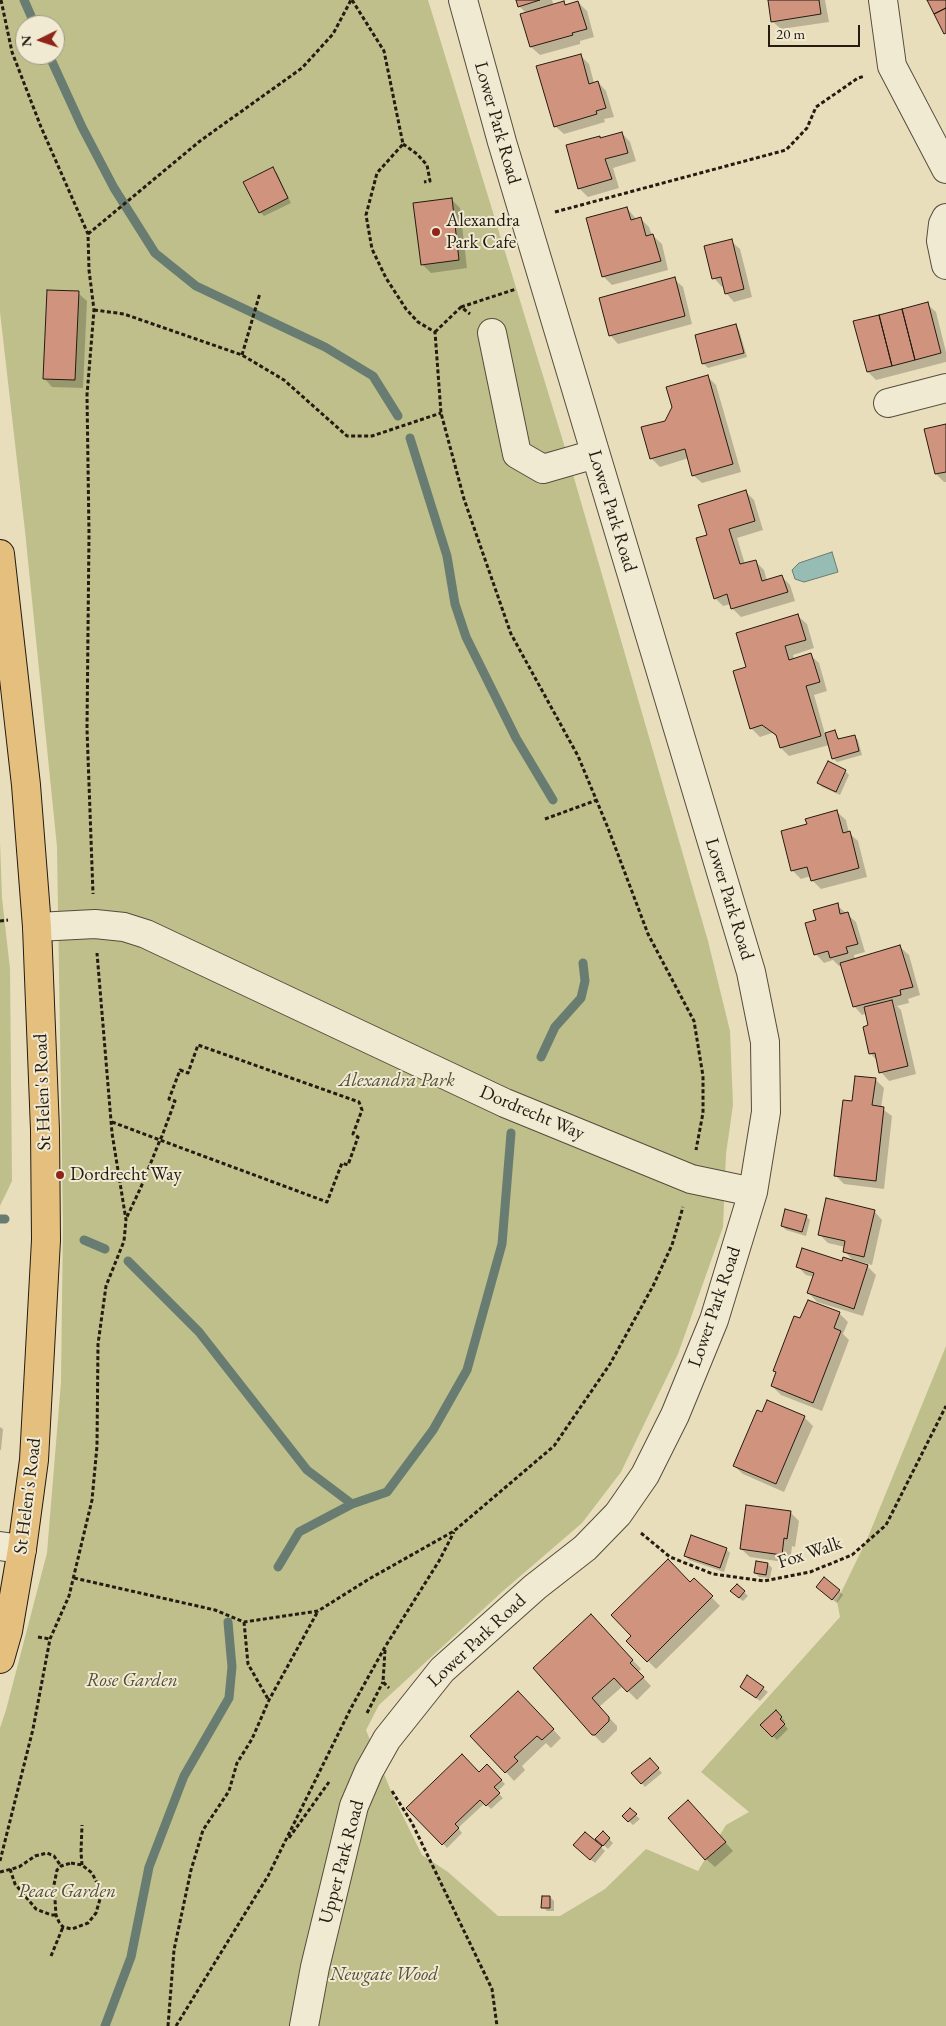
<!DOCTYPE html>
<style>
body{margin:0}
#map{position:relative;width:946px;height:2026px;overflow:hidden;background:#e9debb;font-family:"EB Garamond",serif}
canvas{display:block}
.north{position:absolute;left:15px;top:15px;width:50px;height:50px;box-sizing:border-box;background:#f1ead3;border:1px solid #9f9785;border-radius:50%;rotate:266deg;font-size:14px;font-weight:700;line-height:20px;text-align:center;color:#251b11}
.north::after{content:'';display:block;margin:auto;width:18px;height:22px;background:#8f2418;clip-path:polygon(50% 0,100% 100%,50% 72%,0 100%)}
.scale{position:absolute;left:768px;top:25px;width:92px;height:22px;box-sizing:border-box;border:2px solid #251b11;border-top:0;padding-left:6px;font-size:15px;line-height:18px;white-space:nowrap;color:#251b11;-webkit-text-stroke:4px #f1ead3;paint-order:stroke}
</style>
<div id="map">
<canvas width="946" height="2026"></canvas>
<div class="north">N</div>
<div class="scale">20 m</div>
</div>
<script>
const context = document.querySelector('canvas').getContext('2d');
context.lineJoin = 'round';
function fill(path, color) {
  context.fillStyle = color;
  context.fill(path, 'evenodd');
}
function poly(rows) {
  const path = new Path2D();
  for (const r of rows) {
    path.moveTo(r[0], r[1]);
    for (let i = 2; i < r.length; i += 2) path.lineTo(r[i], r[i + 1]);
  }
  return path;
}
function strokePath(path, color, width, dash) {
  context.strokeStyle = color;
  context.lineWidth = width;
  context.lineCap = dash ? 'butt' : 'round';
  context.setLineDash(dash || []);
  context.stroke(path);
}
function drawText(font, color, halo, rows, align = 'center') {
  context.font = font + ' "EB Garamond",serif';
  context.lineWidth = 4;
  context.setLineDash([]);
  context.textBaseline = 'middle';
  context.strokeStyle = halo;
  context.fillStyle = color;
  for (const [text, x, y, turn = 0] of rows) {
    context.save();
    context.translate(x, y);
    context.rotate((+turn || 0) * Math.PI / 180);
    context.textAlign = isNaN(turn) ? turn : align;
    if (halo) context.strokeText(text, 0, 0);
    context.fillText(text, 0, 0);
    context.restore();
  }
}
fill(poly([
 [0,0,428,0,570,464,708,941,730,1031,733,1105,726,1154,723,1227,678,1354,621,1472,582,1523,503,1591,379,1705,366,1730,393,1796,422,1855,448,1872,498,1916,560,1916,605,1889,646,1849,698,1871,726,1825,749,1812,701,1772,840,1617,837,1601,868,1537,946,1346,946,2026,0,2026,0,1728,6,1710,47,1553,61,1382,63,1224,57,847,25,531,0,312],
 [25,25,55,25,55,55,25,55],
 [0,841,2,898,10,969,12,1181,0,1206]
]), '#bebf8b');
const water = poly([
 [832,552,838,572,804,582,795,579,792,570,799,563,832,552]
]);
fill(water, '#97bcb3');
strokePath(water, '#697c72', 1);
fill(poly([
 [517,0,552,0,554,6,564,3,567,6,578,2,587,11,594,37,580,41,580,44,540,55,531,47,527,14,519,6],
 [769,0,825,0,829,22,781,29,772,21],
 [580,55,589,64,594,83,598,82,606,91,614,117,604,119,605,122,564,134,555,126],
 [622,133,630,142,636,161,613,168,619,188,588,197,579,188,599,137,601,139],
 [273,169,277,173,291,203,264,216,260,212],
 [452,200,460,208,467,268,431,273,422,264],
 [627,208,637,220,641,219,649,227,652,235,662,244,668,270,612,285,603,276],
 [731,241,740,249,752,297,734,302,726,293,724,286,722,287,714,278],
 [674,279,683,287,692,324,618,344,610,335],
 [78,293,87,301,83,388,52,387,44,378],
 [927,304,936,312,946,352,946,362,876,380,868,372],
 [735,326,739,330,747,357,708,368,704,364,696,336],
 [707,376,716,385,741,472,702,483,693,475,689,458,660,467,651,458,665,422],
 [946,425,946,482,944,482,936,474],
 [746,492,754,500,763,530,737,538,745,564,755,561,764,570,767,581,782,577,790,585,795,601,741,617,732,608,731,604,723,606,715,598,708,536],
 [798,616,807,624,814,648,793,655,794,659,810,655,819,663,827,691,814,695,825,734,834,731,840,740,854,736,858,740,862,755,837,762,833,758,829,745,789,756,781,748,778,737,772,733,760,737,751,728,747,668],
 [845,771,849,775,840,795,822,787,818,783],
 [837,812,846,820,849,833,858,841,867,877,821,889,812,880,811,876,801,879,792,870,808,825],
 [837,905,856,922,865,952,854,955,855,960,900,947,909,955,920,995,908,999,909,1003,897,1006,901,1010,916,1074,889,1081,881,1072,878,1062,871,1054,864,1028,870,1026,867,1013,862,1015,854,1006,842,965,839,966,833,960,824,963,816,954,817,921],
 [875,1079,884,1088,881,1108,892,1116,884,1189,844,1184,835,1175,853,1102],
 [874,1211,882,1220,872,1265,857,1261,857,1263,867,1266,876,1275,863,1316,817,1302,809,1293,814,1277,806,1275,797,1266,855,1262,844,1251,845,1247,828,1243,819,1234],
 [806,1216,810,1220,806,1236,786,1230,782,1226],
 [839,1313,848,1322,843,1334,849,1340,822,1411,781,1395,772,1386,801,1320],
 [804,1417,813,1426,784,1492,743,1474,734,1466],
 [0,1427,3,1429,1,1450,0,1450],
 [790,1512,799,1521,795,1547,792,1546,790,1563,750,1557,741,1549],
 [726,1549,730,1553,724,1572,689,1560,685,1556],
 [768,1564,772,1568,770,1578,759,1577,755,1573],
 [694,1579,720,1606,656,1669,628,1641],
 [737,1585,748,1596,743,1601,735,1595],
 [821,1591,839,1591,843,1595,837,1603],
 [599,1624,641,1669,638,1672,651,1686,637,1700,623,1686,599,1707,617,1726,617,1730,604,1743,602,1743,593,1734,550,1688],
 [747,1677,768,1692,760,1701,745,1690],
 [527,1701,561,1738,551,1748,546,1743,522,1766,525,1770,514,1781,506,1772],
 [776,1712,785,1721,783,1723,788,1729,777,1740,762,1725],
 [653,1763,662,1773,645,1787,633,1773],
 [487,1766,505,1784,497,1792,503,1798,491,1809,485,1803,458,1828,462,1833,447,1848,408,1808,479,1773],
 [630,1810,640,1819,633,1825,623,1816],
 [697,1810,733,1851,715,1867,706,1859],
 [603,1833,613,1843,608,1849,597,1839],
 [601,1847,605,1851,595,1863,578,1849],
 [550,1897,554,1901,554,1911,547,1911,543,1907]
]), '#0003');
strokePath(poly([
 [24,0,35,25],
 [49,55,82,127,114,188,155,253,196,286,325,347,373,376,398,416],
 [410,438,447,556,455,604,466,637,516,738,553,800],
 [541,1057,555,1027,581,998,585,981,583,963],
 [0,1219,5,1219],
 [84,1240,105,1249],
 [128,1261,199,1332,307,1470,352,1504],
 [278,1567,299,1532,352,1504,387,1492,433,1430,467,1370,502,1244,511,1133],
 [105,2026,131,1957,149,1867,184,1776,229,1698,232,1667,228,1622]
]), '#697c72', 9);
const building = poly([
 [516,0,540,0,518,7,516,0],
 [768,0,819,0,821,14,771,22,768,0],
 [927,0,946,0,946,8,934,14,927,0],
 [564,1,565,5,578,1,587,29,572,33,573,35,530,47,520,14,564,1],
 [946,8,946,33,944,34,934,14,946,8],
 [581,54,589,84,598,81,606,108,596,111,597,114,554,127,536,66,581,54],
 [622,132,628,153,605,159,612,179,578,189,566,145,600,136,600,138,622,132],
 [273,167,288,198,259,213,243,182,273,167],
 [452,198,459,260,421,265,413,203,452,198],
 [627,207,631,220,641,217,646,236,653,234,661,261,602,277,586,218,627,207],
 [732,239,744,289,725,294,721,277,712,279,704,246,732,239],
 [675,277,685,316,609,336,599,298,675,277],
 [47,290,79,291,75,380,43,379,47,290],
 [928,302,941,353,915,360,902,309,928,302],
 [902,309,915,360,892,366,879,315,902,309],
 [879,315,892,366,867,372,853,321,879,315],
 [736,324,744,353,702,364,695,335,736,324],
 [708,375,733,464,692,476,685,449,650,459,641,427,665,421,672,407,666,387,708,375],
 [946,424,946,472,935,474,924,429,946,424],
 [746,490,755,521,729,529,740,564,756,560,762,581,782,575,788,592,731,609,727,594,714,599,696,538,707,535,698,505,746,490],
 [798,614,806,640,785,646,789,660,811,653,820,682,806,686,821,736,780,748,776,735,762,725,750,729,733,671,746,667,736,633,798,614],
 [835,730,838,739,855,735,859,751,832,759,825,733,835,730],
 [828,761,846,770,836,792,817,783,828,761],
 [837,810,843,833,850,831,859,868,811,881,807,867,791,871,781,831,807,824,805,819,837,810],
 [838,903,840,914,848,912,858,944,846,947,848,953,830,958,828,951,814,955,805,923,816,920,813,910,838,903],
 [900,945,913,987,900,990,901,995,853,1007,840,963,900,945],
 [892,1000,908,1066,879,1073,875,1053,869,1054,863,1027,868,1025,864,1007,892,1000],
 [855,1076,876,1078,872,1105,884,1107,876,1181,834,1176,843,1100,852,1101,855,1076],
 [826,1198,875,1210,864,1257,843,1252,845,1241,818,1235,826,1198],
 [785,1209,807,1215,802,1232,781,1226,785,1209],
 [802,1248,842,1261,843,1257,868,1265,854,1309,807,1293,814,1273,796,1267,802,1248],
 [808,1300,840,1312,834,1328,841,1331,813,1403,771,1386,776,1372,773,1371,794,1316,800,1318,808,1300],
 [767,1400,805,1416,776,1484,733,1466,757,1410,762,1412,767,1400],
 [746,1505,791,1511,787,1539,784,1538,782,1555,740,1549,746,1505],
 [691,1535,727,1548,720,1568,684,1556,691,1535],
 [668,1559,690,1582,694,1578,713,1596,647,1662,626,1641,631,1636,611,1615,668,1559],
 [756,1561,768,1563,766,1575,754,1573,756,1561],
 [824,1577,840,1590,832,1600,816,1587,824,1577],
 [737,1584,745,1591,739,1598,730,1591,737,1584],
 [591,1614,633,1660,630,1663,644,1677,627,1692,614,1678,592,1698,609,1717,609,1721,595,1735,592,1735,533,1668,591,1614],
 [747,1675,764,1687,756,1698,740,1687,747,1675],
 [518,1691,554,1729,542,1740,537,1736,514,1757,518,1761,505,1773,470,1736,518,1691],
 [776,1710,782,1717,780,1719,785,1724,772,1737,760,1725,776,1710],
 [462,1754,479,1772,487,1764,502,1780,494,1787,500,1793,486,1806,480,1800,455,1824,459,1828,442,1845,406,1808,462,1754],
 [650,1758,659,1768,641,1784,631,1773,650,1758],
 [688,1800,726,1842,705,1860,668,1818,688,1800],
 [630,1808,637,1814,628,1822,622,1816,630,1808],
 [603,1831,610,1838,603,1846,595,1839,603,1831],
 [585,1832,602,1846,590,1860,573,1845,585,1832],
 [542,1896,550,1896,550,1908,541,1908,542,1896]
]);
fill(building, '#cf937e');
strokePath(building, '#251b11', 1);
const minor = poly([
 [883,0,892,66,946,169],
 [946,218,943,224,941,241,946,265],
 [492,333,517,454,543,469,595,454],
 [888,403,946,388],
 [37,927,95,924,124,927,146,934,505,1103,691,1179,753,1192],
 [0,1546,22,1549],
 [304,2026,315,1967,354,1806,369,1771,387,1739,442,1670,535,1587,585,1548,618,1514,645,1475,675,1415,714,1320,753,1192,766,1112,765,1042,751,972,502,142,463,0]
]);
const major = poly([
 [0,554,26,785,37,927,45,1130,46,1240,34,1460,22,1549,8,1631,0,1659]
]);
strokePath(minor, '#564c3c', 30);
strokePath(major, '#251b11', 30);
strokePath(poly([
 [1,0,12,52,41,127,88,234,89,270,94,310,87,395,89,534,87,729,93,894],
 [352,0,384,51,403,144,377,173,366,215,372,249,386,278,406,309,418,322,435,332,441,413,464,499,511,634,578,756,608,828,648,934,694,1021,703,1076,703,1113,696,1150],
 [403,144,417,154,427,165,430,181,424,182],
 [555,212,786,150,807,128,816,107,858,78,865,76],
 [88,234,200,141,302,68,333,34,351,0],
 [461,307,516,289],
 [94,310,124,314,242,355,284,380,347,436,372,436,441,413],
 [435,332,461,307,470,314],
 [242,355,260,293],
 [545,819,597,800],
 [0,921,8,920],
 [112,1122,160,1140,327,1202,342,1163,348,1165,358,1137,353,1134,362,1110,359,1102,198,1045,188,1073,180,1070,169,1099,175,1101,162,1136,160,1140,141,1187,126,1219],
 [641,1533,670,1557,713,1574,764,1581,810,1572,852,1555,886,1525,946,1406],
 [74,1578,215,1610,244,1622,318,1611,369,1579,454,1531,554,1446,610,1364,653,1286,672,1245,683,1207],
 [244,1622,248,1664,268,1699],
 [38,1637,50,1639],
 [385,1650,383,1682,389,1688],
 [367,1713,383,1682],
 [392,1791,412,1823,492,1989,497,2026],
 [289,1838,329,1782],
 [0,1861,33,1729,50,1639,69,1596,92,1500,97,1446,98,1344,106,1286,124,1241,126,1220,112,1133,97,953],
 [71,1863,82,1865,92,1873,98,1885,100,1899,96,1913,88,1923,72,1929,63,1927,59,1922,56,1915,54,1885,57,1870,61,1866,71,1863],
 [82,1865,81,1852,82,1825],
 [10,1869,15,1884,36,1909,51,1915,56,1915],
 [0,1872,19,1867,35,1856,47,1853,54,1856,61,1866],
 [51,1956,63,1927],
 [168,2026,174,1950,191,1870,203,1830,229,1791,237,1763,252,1739,269,1700,318,1611],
 [176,2026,268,1876,351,1708,385,1647,439,1561,454,1532]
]), '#251b11', 3, [4, 2.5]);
strokePath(minor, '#f1ead3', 28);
strokePath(major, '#e4bf7e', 28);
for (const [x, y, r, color] of [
 [436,232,5,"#8f2418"],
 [60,1175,5,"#8f2418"]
]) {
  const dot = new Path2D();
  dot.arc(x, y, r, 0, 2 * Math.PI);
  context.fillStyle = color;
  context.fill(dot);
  strokePath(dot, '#f1ead3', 2);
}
drawText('19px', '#251b11', '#f1ead3', [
 ["Lower Park Road",497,123,74],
 ["Lower Park Road",612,511,73],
 ["Lower Park Road",729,899,73],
 ["St Helen's Road",43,1092,-92],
 ["Dordrecht Way",532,1113,23],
 ["Lower Park Road",715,1307,-71],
 ["St Helen's Road",28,1496,-83],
 ["Fox Walk",810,1553,-18],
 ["Lower Park Road",477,1641,-43],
 ["Upper Park Road",342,1862,-75]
]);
drawText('19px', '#251b11', '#f1ead3', [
 ["Alexandra",446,221],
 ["Park Cafe",446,243],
 ["Dordrecht Way",70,1175]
], 'left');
drawText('italic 19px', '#534c36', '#f1ead3', [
 ["Alexandra Park",397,1081],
 ["Rose Garden",132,1681],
 ["Peace Garden",67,1892],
 ["Newgate Wood",384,1975]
]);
</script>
